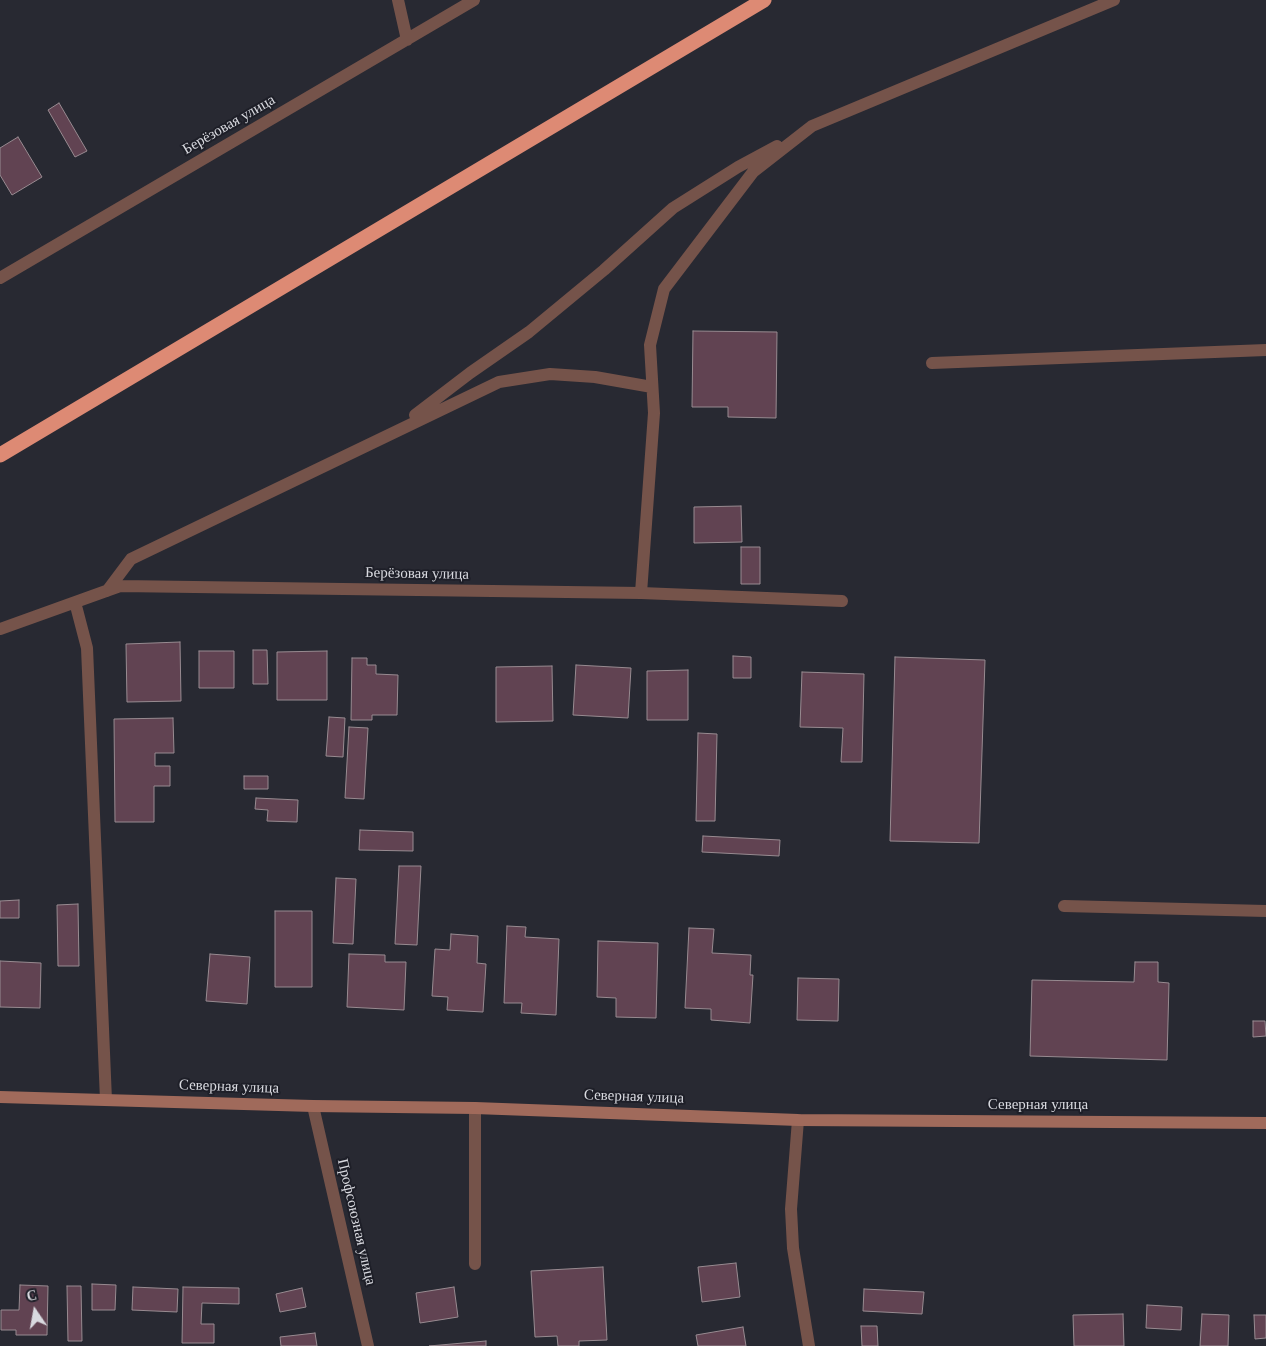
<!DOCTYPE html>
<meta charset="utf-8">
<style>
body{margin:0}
#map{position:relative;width:1266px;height:1346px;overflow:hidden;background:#282932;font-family:"Times New Roman",serif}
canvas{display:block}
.north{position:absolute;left:10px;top:1286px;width:50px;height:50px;-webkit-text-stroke:4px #1e1f28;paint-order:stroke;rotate:348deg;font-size:14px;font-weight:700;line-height:20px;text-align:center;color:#d8d9df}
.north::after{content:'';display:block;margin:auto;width:18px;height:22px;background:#d8d9df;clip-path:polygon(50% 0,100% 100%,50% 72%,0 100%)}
</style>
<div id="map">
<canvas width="1266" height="1346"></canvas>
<div class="north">С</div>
</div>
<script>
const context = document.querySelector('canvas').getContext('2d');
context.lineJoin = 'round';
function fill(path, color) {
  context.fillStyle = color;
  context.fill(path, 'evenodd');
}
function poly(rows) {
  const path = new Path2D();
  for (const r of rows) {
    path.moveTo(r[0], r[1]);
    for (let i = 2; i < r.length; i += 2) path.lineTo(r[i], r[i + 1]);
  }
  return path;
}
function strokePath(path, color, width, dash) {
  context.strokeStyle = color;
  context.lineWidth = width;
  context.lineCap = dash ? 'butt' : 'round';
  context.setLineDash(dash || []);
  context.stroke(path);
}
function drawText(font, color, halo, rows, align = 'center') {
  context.font = font + ' "Times New Roman",serif';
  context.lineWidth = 4;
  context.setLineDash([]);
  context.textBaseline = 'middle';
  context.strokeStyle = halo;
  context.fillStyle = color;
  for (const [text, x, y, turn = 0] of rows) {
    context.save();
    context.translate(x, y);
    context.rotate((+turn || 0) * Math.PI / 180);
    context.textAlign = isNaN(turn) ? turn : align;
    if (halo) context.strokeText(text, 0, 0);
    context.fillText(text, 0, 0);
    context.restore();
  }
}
const building = poly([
 [59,103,87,151,75,157,48,110,59,103],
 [18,137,42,177,12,195,0,175,0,148,18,137],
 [693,331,777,332,776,418,728,417,728,407,692,407,693,331],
 [741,506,742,542,694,543,694,507,741,506],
 [741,547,760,547,760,584,741,584,741,547],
 [180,642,181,701,127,702,126,644,180,642],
 [253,650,267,650,268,684,253,684,253,650],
 [199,651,234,651,234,688,199,688,199,651],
 [327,651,327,700,277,700,277,652,327,651],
 [733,656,751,657,751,678,733,678,733,656],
 [895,657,985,660,979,843,890,841,895,657],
 [352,658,367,658,367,665,376,665,376,674,398,675,397,715,372,715,372,720,351,720,352,658],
 [576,665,631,668,628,718,573,715,576,665],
 [552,666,553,721,496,722,496,667,552,666],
 [688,670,688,720,647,720,647,671,688,670],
 [802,672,864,674,862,762,841,762,843,728,800,727,802,672],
 [329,717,345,718,343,757,326,756,329,717],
 [173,718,174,753,155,753,155,766,170,766,170,786,154,786,154,822,115,822,114,719,173,718],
 [349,727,368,728,364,799,345,798,349,727],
 [698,733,717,734,715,821,696,821,698,733],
 [244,776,268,776,268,789,244,789,244,776],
 [256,798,298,800,297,822,267,821,268,810,255,809,256,798],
 [360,830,413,832,413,851,359,850,360,830],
 [703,836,780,840,779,856,702,852,703,836],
 [399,866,421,866,417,945,395,944,399,866],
 [336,878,356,879,353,944,333,943,336,878],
 [19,900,19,918,0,918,0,901,19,900],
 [78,904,79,966,58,966,57,905,78,904],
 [275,911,312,911,312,987,275,987,275,911],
 [507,926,526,927,525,937,559,939,556,1015,521,1013,522,1003,504,1003,507,926],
 [689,928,714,929,712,953,751,955,750,975,753,975,750,1023,711,1020,711,1009,685,1008,689,928],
 [451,934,478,936,477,963,486,964,483,1012,447,1010,448,997,432,996,435,949,450,950,451,934],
 [598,941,658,943,656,1018,616,1017,616,998,597,997,598,941],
 [210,954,250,957,247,1004,206,1001,210,954],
 [349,954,385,955,385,962,406,962,404,1010,347,1007,349,954],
 [0,961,41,963,40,1008,0,1007,0,961],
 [1135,962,1158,962,1158,982,1169,983,1167,1060,1030,1056,1032,980,1134,982,1135,962],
 [798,978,839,979,838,1021,797,1020,798,978],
 [1253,1021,1265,1021,1266,1036,1253,1037,1253,1021],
 [736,1263,740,1297,702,1302,698,1267,736,1263],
 [603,1267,607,1340,579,1341,579,1346,558,1346,557,1336,535,1337,531,1271,603,1267],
 [92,1284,116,1285,115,1310,92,1310,92,1284],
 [20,1285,48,1286,47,1335,16,1335,16,1330,1,1330,1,1310,19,1310,20,1285],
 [67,1286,81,1286,82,1341,68,1341,67,1286],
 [133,1287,178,1289,177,1312,132,1310,133,1287],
 [183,1287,239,1288,239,1304,202,1303,201,1324,214,1324,214,1343,182,1343,183,1287],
 [454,1287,458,1317,420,1323,416,1293,454,1287],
 [302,1288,306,1307,280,1312,276,1294,302,1288],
 [864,1289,924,1292,922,1314,863,1311,864,1289],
 [1147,1305,1182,1307,1181,1330,1146,1328,1147,1305],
 [1123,1314,1124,1346,1074,1346,1073,1315,1123,1314],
 [1202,1314,1229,1315,1228,1346,1200,1346,1202,1314],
 [1254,1315,1266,1315,1266,1338,1255,1339,1254,1315],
 [861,1326,877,1326,878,1346,862,1346,861,1326],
 [743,1327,746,1346,698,1346,696,1335,743,1327],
 [315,1333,317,1346,281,1346,280,1337,315,1333],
 [486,1341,486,1346,429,1346,486,1341]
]);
fill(building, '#614352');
strokePath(building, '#988b91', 1);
strokePath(poly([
 [932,363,1266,350],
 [1064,906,1266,911],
 [475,1108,475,1264]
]), '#75534a', 12);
strokePath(poly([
 [398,0,407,40],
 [0,278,474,0],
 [415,415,470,373,529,332,604,270,673,208,738,167,777,146],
 [107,591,131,559,499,382,550,374,595,377,652,387],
 [641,593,654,413,650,345,664,289,753,172,812,126,1114,0],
 [75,602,87,648,106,1100],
 [0,629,120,586,641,593,842,601],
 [313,1106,368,1346],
 [798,1120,791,1209,793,1248,809,1346]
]), '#75534a', 12);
strokePath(poly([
 [0,1097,313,1106,475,1108,798,1120,1266,1123]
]), '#a06a5b', 12);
strokePath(poly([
 [0,455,764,0]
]), '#dd8a74', 15);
drawText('15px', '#d8d9df', '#1e1f28', [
 ["Берёзовая улица",229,125,-30],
 ["Берёзовая улица",417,574,1],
 ["Северная улица",229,1087,2],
 ["Северная улица",634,1097,2],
 ["Северная улица",1038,1105],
 ["Профсоюзная улица",356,1222,77]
]);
</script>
